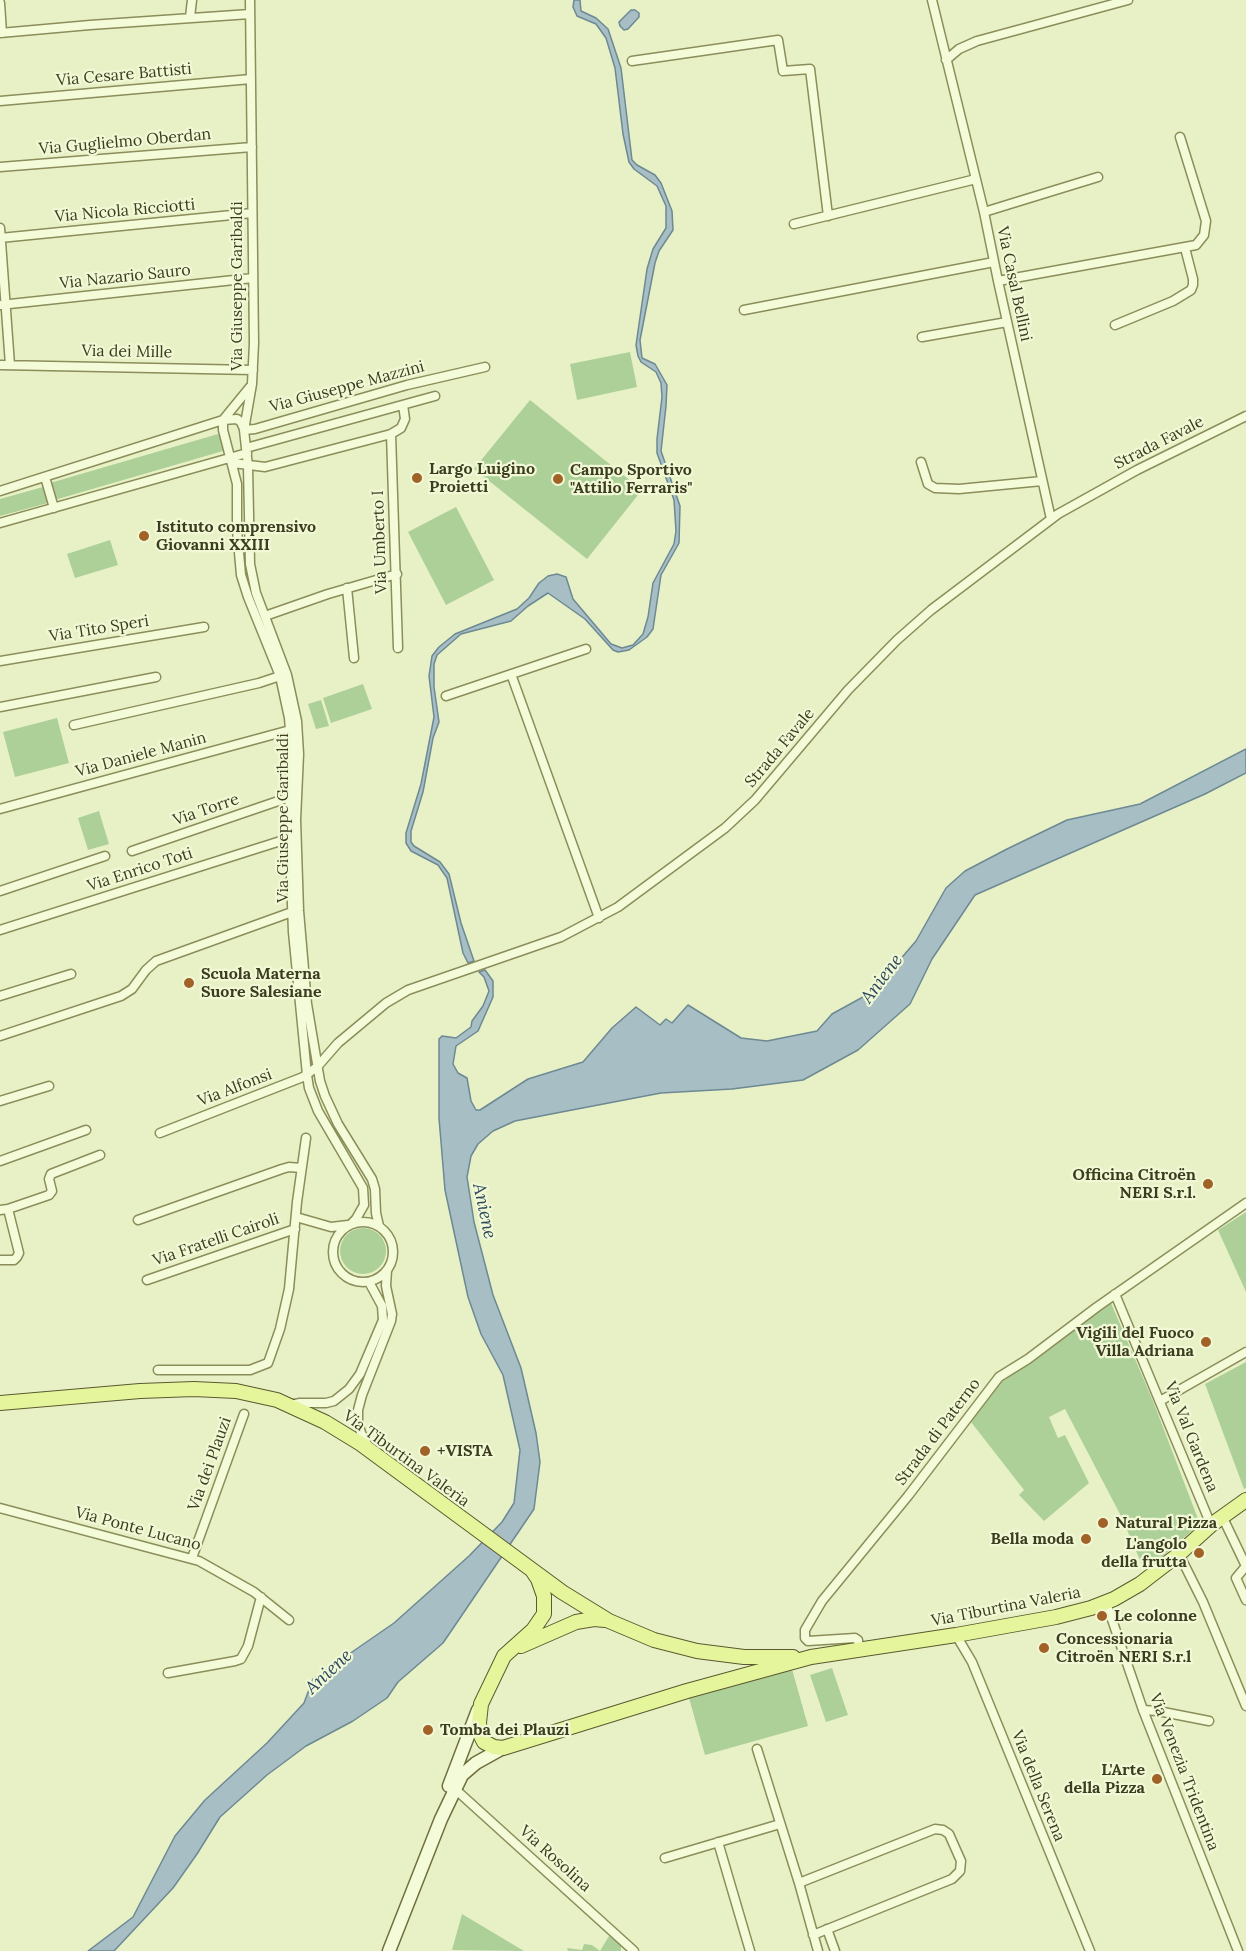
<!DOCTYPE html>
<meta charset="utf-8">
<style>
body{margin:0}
canvas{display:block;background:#e8f1c5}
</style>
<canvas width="1246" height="1951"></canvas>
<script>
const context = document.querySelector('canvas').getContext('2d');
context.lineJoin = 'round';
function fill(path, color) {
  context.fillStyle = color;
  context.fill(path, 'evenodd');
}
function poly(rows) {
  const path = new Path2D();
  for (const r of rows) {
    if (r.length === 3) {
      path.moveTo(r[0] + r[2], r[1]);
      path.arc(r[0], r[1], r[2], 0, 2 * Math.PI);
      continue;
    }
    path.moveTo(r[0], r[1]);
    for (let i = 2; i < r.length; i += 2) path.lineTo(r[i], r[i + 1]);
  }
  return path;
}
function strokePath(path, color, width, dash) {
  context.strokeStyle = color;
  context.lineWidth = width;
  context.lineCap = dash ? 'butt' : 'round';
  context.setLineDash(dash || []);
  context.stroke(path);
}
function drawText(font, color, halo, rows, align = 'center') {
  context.font = font + ' Lora,serif';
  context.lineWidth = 4.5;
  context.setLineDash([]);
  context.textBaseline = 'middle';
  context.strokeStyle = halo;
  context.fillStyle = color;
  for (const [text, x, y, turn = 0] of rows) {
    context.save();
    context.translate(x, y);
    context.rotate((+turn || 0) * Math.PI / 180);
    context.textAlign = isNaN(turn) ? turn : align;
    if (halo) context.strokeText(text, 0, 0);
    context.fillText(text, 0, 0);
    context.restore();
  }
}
fill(poly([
 [630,352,637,387,577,400,570,364],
 [530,400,642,490,587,559,474,469],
 [218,434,222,441,223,451,58,499,54,498,50,483],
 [43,487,48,503,0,516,0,499],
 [456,507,494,580,446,605,408,532],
 [110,540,118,565,75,578,67,554],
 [363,684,372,709,331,723,323,698],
 [321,700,329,726,316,729,308,704],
 [57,718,69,763,15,777,3,732],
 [99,811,109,844,88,850,78,818],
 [1246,1212,1246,1292,1218,1230],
 [363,1251,23],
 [1111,1303,1153,1401,1200,1524,1155,1563,1143,1567,1121,1516,1065,1409,1049,1417,1058,1438,1065,1435,1089,1483,1044,1521,1019,1495,1024,1490,971,1422,999,1384,1052,1347,1102,1307],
 [1246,1362,1246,1488,1244,1489,1205,1384],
 [832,1668,848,1715,826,1722,810,1675],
 [792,1669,808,1726,705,1755,689,1698],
 [462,1914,524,1951,452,1950],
 [609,1936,621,1946,621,1951,568,1951,567,1948,582,1950,584,1944,592,1945,600,1951]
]), '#add098');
const water = poly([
 [574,0,580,0,581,11,596,18,608,29,621,68,632,160,637,165,655,175,661,183,672,211,673,230,659,251,655,263,640,340,642,358,655,364,667,385,666,406,661,451,680,506,679,543,661,575,653,629,647,637,629,650,618,652,613,650,585,619,548,593,528,606,511,621,461,634,437,655,434,664,434,687,439,722,433,738,423,792,411,831,411,842,414,846,440,862,449,874,461,923,474,961,468,963,463,953,447,878,438,865,411,851,406,843,406,833,421,784,434,717,429,676,432,656,439,647,455,634,517,609,529,598,539,583,548,576,557,574,566,577,573,599,611,644,622,648,633,645,643,634,648,617,653,583,674,544,676,531,674,500,657,453,657,439,662,397,661,383,656,372,641,362,638,356,636,345,647,269,653,249,666,228,666,206,657,186,634,169,629,162,623,134,615,68,606,38,596,24,577,16,573,7,574,0],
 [631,10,635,10,639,13,639,17,628,29,624,30,620,26,619,22,631,10],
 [1246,749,1246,773,1205,794,975,895,932,959,910,1004,858,1050,803,1080,732,1089,661,1093,572,1110,515,1121,493,1131,478,1144,471,1156,467,1177,474,1222,493,1295,521,1368,536,1433,540,1462,534,1509,443,1643,398,1682,387,1698,353,1721,306,1746,267,1775,220,1817,197,1854,173,1888,114,1951,88,1951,133,1917,175,1836,205,1800,267,1743,304,1703,313,1679,394,1623,469,1556,502,1522,514,1503,520,1450,503,1375,481,1334,468,1297,445,1190,439,1118,439,1039,442,1036,456,1038,471,1027,472,1021,483,1006,489,991,484,977,479,972,485,970,493,981,493,997,478,1031,456,1046,453,1064,458,1073,467,1078,471,1101,476,1110,480,1110,528,1079,583,1062,612,1028,636,1007,660,1025,666,1019,672,1023,688,1005,741,1038,767,1041,817,1031,832,1014,872,992,916,941,946,888,965,871,1007,849,1067,820,1140,804,1246,749]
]);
fill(water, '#a7bec4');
strokePath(water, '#6d8993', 1.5);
const minor = poly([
 [250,0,254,343,252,384,244,430,248,466,250,564,256,593,287,675,297,721,299,754,296,820,299,911,307,1004,320,1081,325,1096,338,1124,372,1179,375,1189,376,1213,379,1226],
 [932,0,984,212,998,281,1051,519],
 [0,3,2,33],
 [190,17,192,0],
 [0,33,90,25,250,14],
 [946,60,959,49,977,41,1128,0],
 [632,61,778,40,783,71,810,69,828,216],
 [0,101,251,79],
 [0,167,252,147],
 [984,212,1098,177],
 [794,224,976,179],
 [0,228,10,365],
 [0,238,252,213],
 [998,281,1196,245,1204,235,1206,221,1180,137],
 [0,305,253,278],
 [744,310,994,262],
 [1115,325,1173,301,1191,290,1193,285,1193,279,1185,248],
 [922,337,1007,322],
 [0,365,253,370],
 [223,420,223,430,237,484,237,530,241,575,248,597,280,676,289,718,292,753,289,820,293,932,307,1075,309,1088,318,1111,363,1188,364,1205,356,1219,351,1224],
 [223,420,250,387],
 [244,430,255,429,407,385,485,367],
 [391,434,398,648],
 [246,448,435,396],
 [921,462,928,484,935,488,959,489,1042,481],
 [233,463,265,467,391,434,401,428,405,419,403,405],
 [45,477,54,508],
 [0,491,223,420,237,419,241,422,244,429],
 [0,523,247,453],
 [347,588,354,658],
 [265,616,328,594,397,574],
 [0,661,204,627],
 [511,674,599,918],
 [446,696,586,649],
 [0,707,156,677],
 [74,725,259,683,280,676],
 [0,809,290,730],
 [132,851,290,797],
 [0,891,105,856],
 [0,930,290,838],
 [0,996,71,974],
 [0,1036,121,996,132,989,146,970,156,961,292,912],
 [0,1101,49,1086],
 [160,1133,303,1077,317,1067,338,1043,386,1003,408,990,561,937,618,907,725,828,755,800,848,690,897,640,931,610,1058,514,1137,470,1246,416],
 [0,1161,86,1130],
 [8,1209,49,1195,52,1191,49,1179,51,1174,100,1155],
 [0,1210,8,1209,19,1253,17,1257,14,1260,0,1260],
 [296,1217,331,1227,348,1225],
 [138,1220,282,1169,289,1167,301,1168],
 [363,1252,30],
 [147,1280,295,1229],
 [1115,1294,1211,1525],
 [158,1370,250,1370,268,1363,280,1329,289,1289,297,1202,306,1138],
 [1160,1401,1246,1352],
 [290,1405,300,1403,326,1403,334,1401,349,1389,360,1374,383,1320,382,1306,369,1282],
 [368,1446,361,1433,358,1422,358,1410,362,1395,391,1321,392,1314,386,1286,387,1270],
 [0,1508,199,1561,254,1592,289,1620],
 [1222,1516,1246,1566,1236,1578,1246,1600],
 [1179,1554,1203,1602,1246,1706],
 [192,1558,244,1414],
 [1106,1602,1143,1710,1238,1951],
 [956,1635,972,1662,1090,1951],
 [859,1649,858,1640,855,1638,808,1641,805,1638,805,1630,822,1601,908,1496,999,1377,1028,1359,1097,1307,1246,1203],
 [168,1673,235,1661,241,1659,248,1646,261,1597],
 [1143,1710,1158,1711,1209,1721],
 [757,1749,799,1883,818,1951],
 [455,1789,634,1951],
 [718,1842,750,1951],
 [665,1858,780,1824],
 [799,1883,935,1829,943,1830,949,1834,961,1861,960,1871,952,1879,813,1935],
 [827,1929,835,1951]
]);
const secondary = poly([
 [449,1786,478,1710],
 [389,1951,441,1819,462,1775,476,1763,503,1748]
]);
const primary = poly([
 [0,1403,140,1391,194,1389,236,1391,277,1400,325,1422,361,1444,562,1592,609,1621,654,1640,697,1651,744,1657,793,1657],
 [532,1570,538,1579,544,1596,544,1614,533,1630,504,1656,481,1704,479,1723,480,1734,484,1742,494,1747,503,1748,687,1691,811,1657,956,1635,1056,1617,1091,1608,1114,1599,1140,1584,1179,1554,1211,1525,1246,1500],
 [521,1646,576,1622,594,1619,605,1620]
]);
strokePath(minor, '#8b8d5a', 11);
strokePath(secondary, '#6f6f3d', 15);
strokePath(primary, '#5b592e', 16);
strokePath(minor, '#f4fbd9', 8);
strokePath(secondary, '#f4fbd9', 12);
strokePath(primary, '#e4f59c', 14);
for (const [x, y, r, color] of [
 [417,478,6,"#a06226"],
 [558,479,6,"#a06226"],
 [144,536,6,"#a06226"],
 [189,983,6,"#a06226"],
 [1208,1184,6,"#a06226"],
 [1206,1342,6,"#a06226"],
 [425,1451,6,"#a06226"],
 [1103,1523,6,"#a06226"],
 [1086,1539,6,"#a06226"],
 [1199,1553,6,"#a06226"],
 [1102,1616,6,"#a06226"],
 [1044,1648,6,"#a06226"],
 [428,1730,6,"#a06226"],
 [1157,1779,6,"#a06226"]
]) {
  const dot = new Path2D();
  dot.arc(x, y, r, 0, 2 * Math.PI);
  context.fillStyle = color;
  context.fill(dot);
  strokePath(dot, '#f0f8d5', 2);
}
drawText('16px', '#3c3c1e', '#f0f8d5', [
 ["Via Cesare Battisti",124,75,-5],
 ["Via Guglielmo Oberdan",125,142,-5],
 ["Via Nicola Ricciotti",125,211,-5],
 ["Via Nazario Sauro",125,277,-6],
 ["Via Casal Bellini",1014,284,78],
 ["Via Giuseppe Garibaldi",237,286,-90],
 ["Via dei Mille",127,352,1],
 ["Via Giuseppe Mazzini",347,387,-15],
 ["Strada Favale",1159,443,-27],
 ["Via Umberto I",380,542,-92],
 ["Via Tito Speri",99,629,-9],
 ["Strada Favale",780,748,-50],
 ["Via Daniele Manin",141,755,-15],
 ["Via Torre",206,810,-19],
 ["Via Giuseppe Garibaldi",283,818,-90],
 ["Via Enrico Toti",140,870,-18],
 ["Via Alfonsi",235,1088,-21],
 ["Via Fratelli Cairoli",216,1240,-19],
 ["Strada di Paterno",938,1432,-53],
 ["Via Val Gardena",1191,1437,68],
 ["Via Tiburtina Valeria",406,1459,36],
 ["Via dei Plauzi",210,1464,-70],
 ["Via Ponte Lucano",138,1529,15],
 ["Via Tiburtina Valeria",1006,1607,-11],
 ["Via Venezia Tridentina",1184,1772,69],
 ["Via della Serena",1038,1786,68],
 ["Via Rosolina",555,1859,42]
]);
drawText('bold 16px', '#3c3c1e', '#f0f8d5', [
 ["Largo Luigino",429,469],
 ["Proietti",429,487],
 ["Campo Sportivo",570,470],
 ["\"Attilio Ferraris\"",570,488],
 ["Istituto comprensivo",156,527],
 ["Giovanni XXIII",156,545],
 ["Scuola Materna",201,974],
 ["Suore Salesiane",201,992],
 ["Officina Citroën",1196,1175,"right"],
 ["NERI S.r.l.",1196,1193,"right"],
 ["Vigili del Fuoco",1194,1333,"right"],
 ["Villa Adriana",1194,1351,"right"],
 ["+VISTA",437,1451],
 ["Natural Pizza",1115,1523],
 ["Bella moda",1074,1539,"right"],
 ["L'angolo",1187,1544,"right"],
 ["della frutta",1187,1562,"right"],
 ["Le colonne",1114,1616],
 ["Concessionaria",1056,1639],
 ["Citroën NERI S.r.l",1056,1657],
 ["Tomba dei Plauzi",440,1730],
 ["L'Arte",1145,1770,"right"],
 ["della Pizza",1145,1788,"right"]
], 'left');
drawText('italic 18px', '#2d485d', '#f0f8d5', [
 ["Aniene",882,979,-53],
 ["Aniene",484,1211,78],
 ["Aniene",329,1672,-43]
]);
</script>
